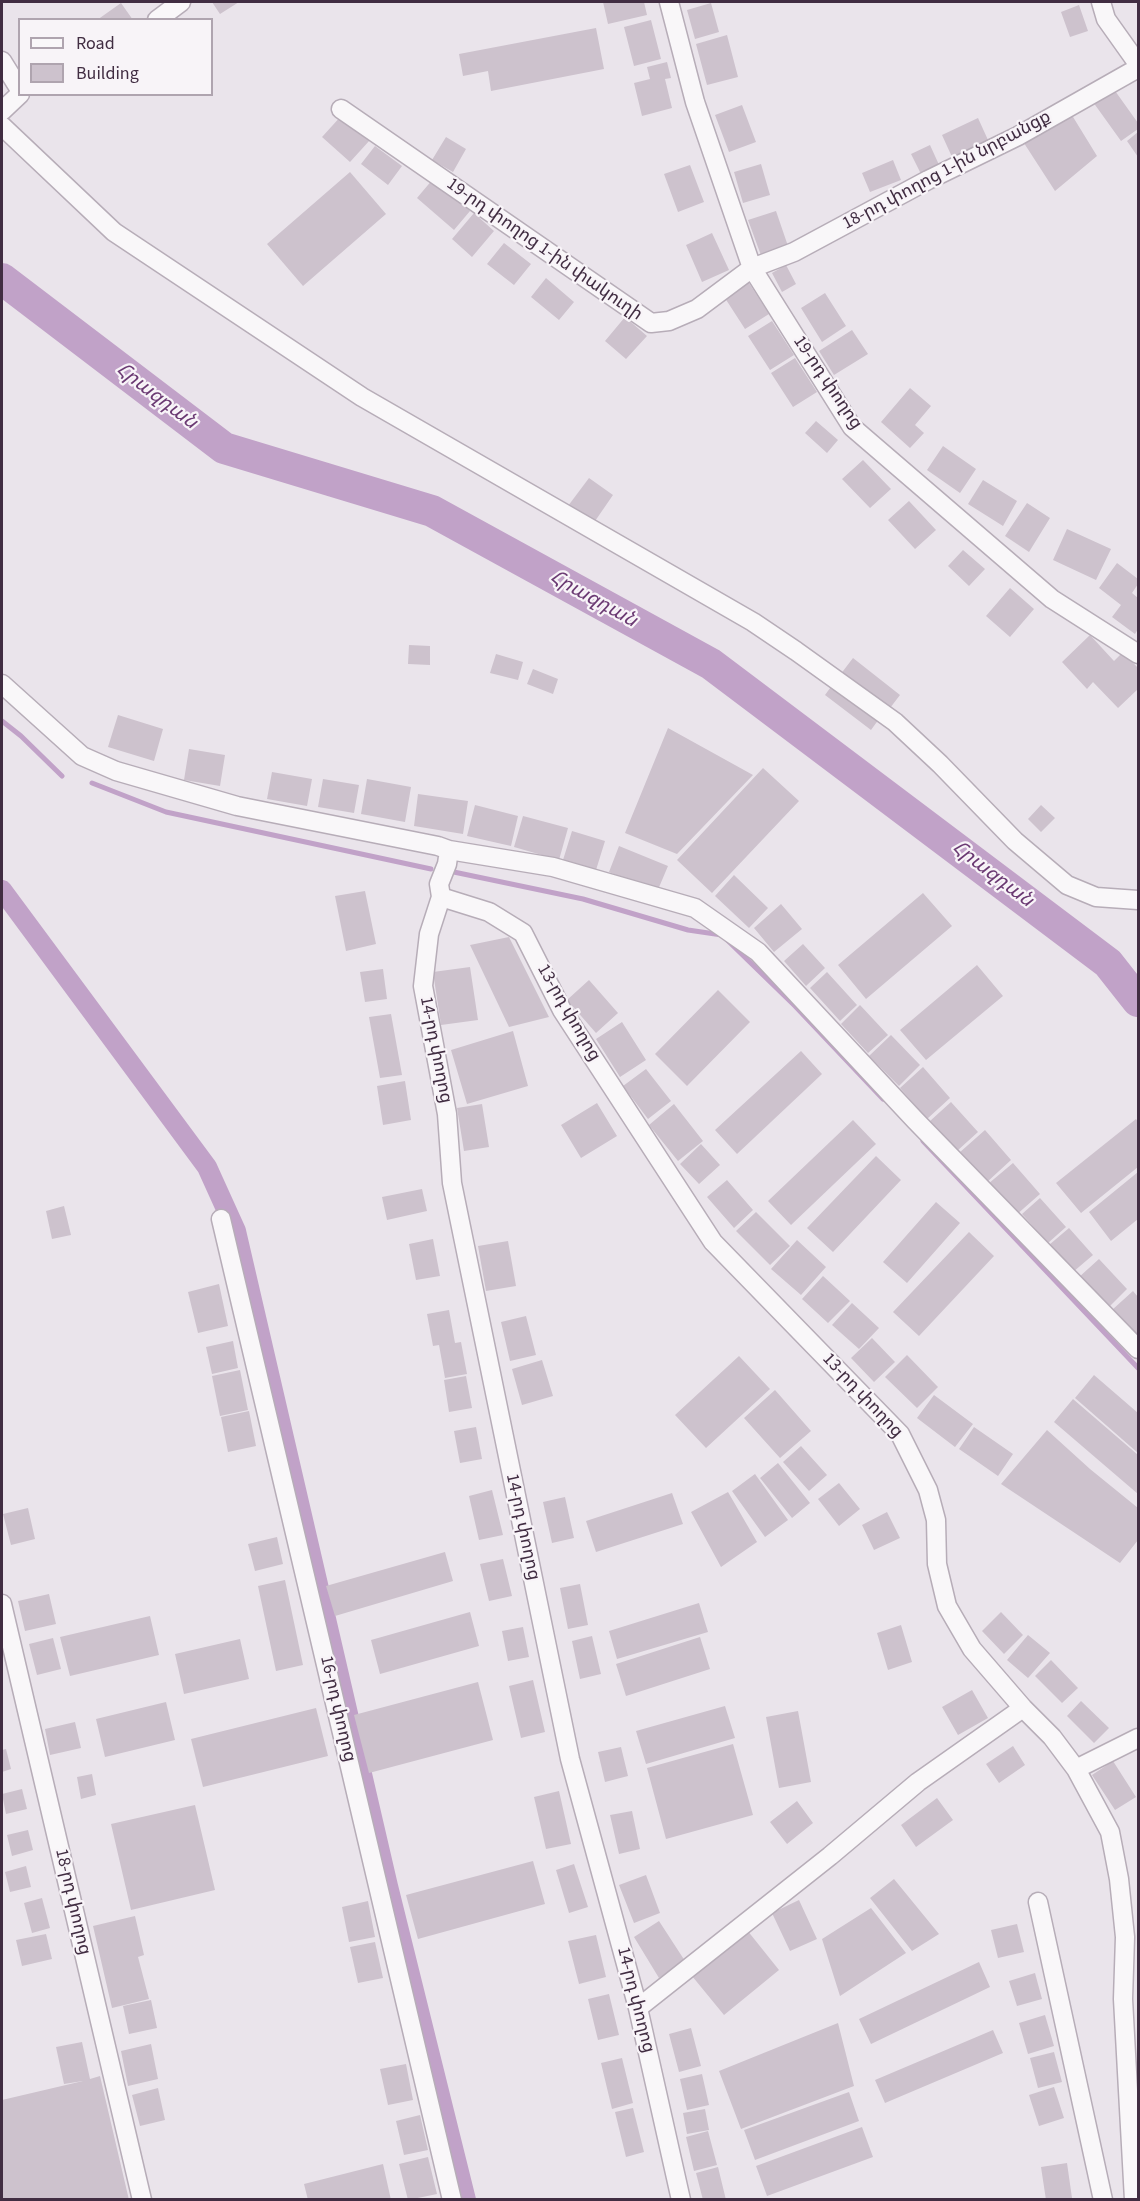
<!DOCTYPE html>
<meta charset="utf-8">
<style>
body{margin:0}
#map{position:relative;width:1140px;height:2201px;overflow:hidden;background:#eae4eb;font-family:"Source Sans 3",sans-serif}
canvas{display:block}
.frame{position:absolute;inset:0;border:3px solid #412d42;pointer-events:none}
.legend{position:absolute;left:18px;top:18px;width:195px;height:78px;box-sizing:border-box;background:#f8f4f8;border:2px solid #afa4af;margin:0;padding:8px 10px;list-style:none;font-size:18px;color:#412d42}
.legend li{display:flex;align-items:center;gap:12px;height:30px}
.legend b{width:30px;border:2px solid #afa4af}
</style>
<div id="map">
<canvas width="1140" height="2201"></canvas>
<div class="frame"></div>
<ul class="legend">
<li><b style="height:8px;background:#f9f7f9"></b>Road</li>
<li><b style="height:16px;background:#cdc2cd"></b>Building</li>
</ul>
</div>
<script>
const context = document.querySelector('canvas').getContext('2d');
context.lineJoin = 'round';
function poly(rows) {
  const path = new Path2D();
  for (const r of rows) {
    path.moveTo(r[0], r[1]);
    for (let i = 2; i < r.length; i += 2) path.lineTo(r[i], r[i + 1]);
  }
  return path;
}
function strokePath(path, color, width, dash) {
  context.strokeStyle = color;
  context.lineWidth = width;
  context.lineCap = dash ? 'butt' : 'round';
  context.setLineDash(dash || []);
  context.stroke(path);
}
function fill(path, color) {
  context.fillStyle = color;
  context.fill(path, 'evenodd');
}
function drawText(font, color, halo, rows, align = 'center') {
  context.font = font + ' "Source Sans 3","Noto Sans Armenian",sans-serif';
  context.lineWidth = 4.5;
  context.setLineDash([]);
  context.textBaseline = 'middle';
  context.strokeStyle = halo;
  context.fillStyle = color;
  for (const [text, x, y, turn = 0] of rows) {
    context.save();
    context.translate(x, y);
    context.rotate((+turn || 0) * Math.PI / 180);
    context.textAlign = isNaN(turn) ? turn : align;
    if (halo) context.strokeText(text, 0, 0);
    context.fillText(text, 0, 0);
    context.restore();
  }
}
strokePath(poly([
 [2,721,21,736,62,776],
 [92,783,166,812,431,869],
 [449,871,583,899,688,930,722,935,795,1006,883,1099],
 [923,1141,1138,1368]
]), '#c1a2c8', 5);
strokePath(poly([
 [2,890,207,1167,236,1231,388,1886,466,2200]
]), '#c1a2c8', 20);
strokePath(poly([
 [2,279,224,448,432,511,711,664,1108,963,1138,1001]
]), '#c1a2c8', 32);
fill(poly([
 [212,2,239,2,220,14],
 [603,2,644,2,647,15,608,24],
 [121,3,133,20,97,20],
 [711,3,719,32,695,39,687,10],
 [1079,5,1088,31,1070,37,1061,12],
 [651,20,661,59,634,66,624,27],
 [596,28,604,69,491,91,488,71,463,76,459,54],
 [727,35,738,77,707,85,696,44],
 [667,62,671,78,665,79,672,108,642,116,634,83,650,79,647,67],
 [1113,88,1138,123,1138,129,1121,141,1093,102],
 [742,105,756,142,729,152,715,115],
 [1070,112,1097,156,1055,191,1022,140],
 [342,115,370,140,350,162,322,137],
 [978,118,988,140,952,157,942,135],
 [1138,132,1138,157,1127,141],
 [446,137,466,149,453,172,432,160],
 [930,145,940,167,922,176,911,154],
 [375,146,402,166,388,185,361,164],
 [893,160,901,180,870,192,862,173],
 [761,164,770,195,743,203,734,172],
 [690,165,704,202,678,212,664,174],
 [350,172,386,214,303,286,267,244],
 [433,179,470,211,454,230,417,198],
 [776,211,789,249,762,258,748,220],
 [474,213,494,231,472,257,452,239],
 [712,233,729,270,702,282,686,245],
 [504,243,531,264,514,285,487,264],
 [786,265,796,284,782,292,772,273],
 [546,278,574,302,559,320,531,297],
 [747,280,769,314,745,329,723,295],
 [825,293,846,326,822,342,801,308],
 [625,317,647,336,626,359,605,341],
 [772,321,794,355,770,370,748,336],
 [852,330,868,354,834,375,819,351],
 [795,358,817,392,793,407,771,373],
 [910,388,931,406,915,425,924,433,910,448,881,422],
 [816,421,838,440,827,453,805,433],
 [943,446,976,469,960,493,927,470],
 [863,460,891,489,870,508,842,479],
 [589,478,613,495,593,524,568,506],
 [983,480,1017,501,1003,526,968,504],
 [909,501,936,530,915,549,888,520],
 [1027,503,1050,518,1029,552,1005,536],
 [1067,529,1111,549,1096,580,1053,560],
 [963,550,985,569,969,586,948,566],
 [1117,563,1138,579,1138,584,1132,593,1138,598,1138,629,1135,634,1112,617,1121,605,1099,588],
 [1010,588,1034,609,1010,637,986,616],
 [1090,635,1114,661,1123,652,1138,668,1138,689,1118,708,1093,682,1087,689,1062,662],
 [409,645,430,646,430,665,408,664],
 [496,654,523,662,518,680,490,673],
 [853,658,900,695,887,712,840,675],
 [533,669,558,679,553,694,527,684],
 [833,684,879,719,871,730,825,695],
 [118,715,163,729,154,761,108,747],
 [668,728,753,775,677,854,625,833],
 [189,749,225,755,220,786,184,780],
 [763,768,799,801,712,893,677,860],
 [272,772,312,779,307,806,267,799],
 [323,779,359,785,354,813,318,807],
 [367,779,411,787,405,822,361,814],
 [418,794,468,801,463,834,414,826],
 [475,805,518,816,511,846,467,836],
 [1041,805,1055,818,1041,832,1028,819],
 [523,816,568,828,559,860,514,847],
 [572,831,605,841,596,870,563,860],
 [619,846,668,866,657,892,609,872],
 [734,875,768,908,749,928,715,896],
 [365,891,376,944,346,951,335,896],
 [923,893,952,926,866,999,838,965],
 [781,904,802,929,774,952,754,928],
 [509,937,549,1017,509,1027,470,945],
 [803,944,825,968,806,986,784,961],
 [977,965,1003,996,926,1060,900,1030],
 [470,967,478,1020,441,1025,433,972],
 [383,969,387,999,365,1002,360,972],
 [827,972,857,1005,840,1021,810,988],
 [589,980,618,1013,596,1033,567,1000],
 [718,990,750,1022,687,1086,655,1054],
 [860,1005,888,1035,868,1053,841,1024],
 [391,1014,402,1075,380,1078,369,1017],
 [622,1022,646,1060,620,1077,596,1039],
 [513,1031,528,1086,467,1104,451,1050],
 [891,1035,920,1065,899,1086,869,1056],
 [801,1051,822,1074,737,1154,715,1130],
 [923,1067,950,1098,927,1119,900,1088],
 [646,1069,671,1101,648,1119,623,1086],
 [405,1081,411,1120,383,1125,377,1086],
 [951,1102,978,1132,957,1151,930,1121],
 [597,1103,617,1136,581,1158,561,1125],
 [482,1104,489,1147,464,1151,457,1108],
 [674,1104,703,1141,678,1161,649,1125],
 [1136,1119,1138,1122,1138,1167,1081,1213,1056,1183],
 [853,1120,876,1144,791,1225,768,1201],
 [985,1130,1011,1160,986,1183,959,1153],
 [701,1144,720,1165,699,1184,680,1164],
 [876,1156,901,1180,833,1252,807,1228],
 [1013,1163,1040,1194,1015,1216,988,1184],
 [1138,1172,1138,1219,1111,1241,1089,1212],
 [727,1180,753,1210,734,1228,707,1197],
 [422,1189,427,1211,387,1220,382,1197],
 [1040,1198,1066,1227,1048,1243,1022,1214],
 [936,1202,960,1223,907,1283,883,1262],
 [64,1206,71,1235,52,1239,46,1211],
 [756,1212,790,1246,770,1265,736,1231],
 [1069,1228,1093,1255,1073,1272,1049,1245],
 [969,1232,994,1256,919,1336,893,1312],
 [433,1239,440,1276,416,1280,409,1244],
 [797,1240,826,1267,801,1295,771,1269],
 [508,1241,516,1286,486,1291,478,1246],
 [1099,1259,1127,1289,1107,1309,1078,1278],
 [823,1276,850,1301,828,1323,802,1299],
 [219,1284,228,1326,198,1333,188,1292],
 [1133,1291,1138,1297,1138,1335,1136,1337,1112,1310],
 [852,1303,879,1328,859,1349,832,1325],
 [449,1310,455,1343,461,1342,467,1374,445,1378,439,1345,433,1346,427,1314],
 [526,1316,536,1355,510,1361,501,1322],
 [872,1338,895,1362,874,1382,851,1358],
 [233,1341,238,1368,212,1374,206,1347],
 [907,1355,938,1387,917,1408,885,1377],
 [739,1356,770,1389,706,1448,675,1415],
 [542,1360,553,1396,522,1405,512,1369],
 [240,1370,248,1410,220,1416,212,1376],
 [1094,1375,1138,1413,1138,1453,1075,1398],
 [466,1376,472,1408,449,1412,444,1380],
 [775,1390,811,1431,780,1458,744,1418],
 [934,1395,973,1424,955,1447,917,1418],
 [1073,1399,1138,1455,1138,1494,1054,1422],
 [249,1411,256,1446,228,1452,221,1417],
 [476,1427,482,1459,460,1463,454,1431],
 [974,1427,1013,1454,998,1476,959,1449],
 [1047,1430,1090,1469,1138,1508,1138,1540,1120,1563,1001,1484],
 [801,1446,827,1475,809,1491,783,1462],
 [778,1463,810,1503,792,1518,760,1478],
 [755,1474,788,1520,765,1537,732,1491],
 [839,1483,860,1509,839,1526,818,1499],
 [492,1490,503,1535,479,1540,469,1496],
 [728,1492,757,1542,721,1567,691,1512],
 [672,1493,683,1524,596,1552,586,1521],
 [565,1497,574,1538,552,1543,543,1502],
 [28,1508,35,1539,11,1545,3,1514],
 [887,1512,900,1538,874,1550,862,1525],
 [277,1537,283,1564,255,1571,248,1544],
 [445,1552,453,1581,335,1616,326,1586],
 [503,1559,512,1596,489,1601,480,1564],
 [285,1580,303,1665,276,1671,258,1586],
 [580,1584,588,1625,568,1629,560,1588],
 [49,1594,56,1624,25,1631,18,1601],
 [699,1603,708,1632,617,1659,609,1631],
 [470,1612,479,1646,380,1674,371,1640],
 [1001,1612,1023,1635,1004,1654,982,1631],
 [150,1616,159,1655,70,1676,60,1637],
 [901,1625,912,1662,888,1670,877,1633],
 [523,1627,529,1657,508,1661,502,1631],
 [1028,1635,1050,1653,1028,1678,1007,1660],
 [592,1636,601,1674,580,1679,572,1641],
 [700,1637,710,1669,626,1696,616,1664],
 [53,1638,61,1669,37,1675,29,1644],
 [240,1639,249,1679,184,1694,175,1654],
 [1051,1660,1078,1688,1062,1703,1035,1676],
 [533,1680,545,1732,521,1738,509,1686],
 [478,1682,493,1740,369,1773,354,1715],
 [972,1690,988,1718,958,1735,942,1707],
 [1081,1701,1109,1728,1094,1743,1067,1716],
 [166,1702,175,1740,105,1757,96,1719],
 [725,1706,735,1738,646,1764,636,1731],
 [316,1708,328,1756,203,1787,191,1739],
 [798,1711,811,1782,779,1788,766,1717],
 [75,1722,81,1748,50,1755,45,1729],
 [733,1744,753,1815,666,1839,647,1768],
 [1013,1746,1025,1765,999,1783,986,1764],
 [621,1747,628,1776,605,1782,598,1752],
 [6,1749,11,1769,2,1772,2,1750],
 [1113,1761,1136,1797,1115,1810,1092,1775],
 [92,1774,96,1795,81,1799,77,1777],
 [22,1789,27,1809,6,1814,2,1794],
 [559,1791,571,1844,546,1849,534,1797],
 [937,1798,953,1820,916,1847,901,1825],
 [797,1801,813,1823,787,1844,770,1822],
 [195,1805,215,1890,131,1910,111,1824],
 [632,1811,640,1849,619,1854,610,1815],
 [28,1830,33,1850,12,1856,7,1835],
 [533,1861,545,1904,418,1939,406,1895],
 [574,1864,588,1907,569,1913,556,1870],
 [26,1866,31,1887,10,1892,5,1872],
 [646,1875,660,1913,634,1923,619,1885],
 [894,1879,939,1934,912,1951,870,1898],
 [42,1898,50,1928,32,1933,24,1903],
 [799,1900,817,1939,790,1951,772,1913],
 [368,1901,375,1937,349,1942,342,1907],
 [871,1908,906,1953,840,1996,822,1939],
 [135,1916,144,1955,138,1957,149,1999,112,2008,93,1926],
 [659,1921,685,1961,659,1978,634,1937],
 [1017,1924,1024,1952,998,1958,991,1930],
 [747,1930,779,1970,724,2015,692,1976],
 [46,1934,52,1959,22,1966,16,1940],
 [596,1935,606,1977,579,1984,568,1941],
 [375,1942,383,1978,358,1983,350,1947],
 [979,1962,990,1987,871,2044,859,2019],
 [1035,1973,1042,1999,1017,2006,1009,1981],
 [609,1994,619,2035,598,2040,588,1999],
 [151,2000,157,2028,129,2034,123,2006],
 [1045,2015,1054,2046,1028,2054,1019,2023],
 [838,2023,854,2086,741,2129,719,2071],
 [691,2028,701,2066,679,2072,669,2034],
 [993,2030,1003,2053,885,2103,875,2080],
 [82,2042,90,2079,100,2076,129,2200,2,2200,2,2100,83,2081,64,2084,56,2047],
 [151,2044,158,2079,128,2086,121,2051],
 [1054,2052,1062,2082,1038,2088,1030,2058],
 [622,2058,633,2103,612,2109,601,2063],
 [406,2064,413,2100,388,2105,380,2069],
 [702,2074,709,2105,687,2110,680,2079],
 [1054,2087,1064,2118,1039,2126,1029,2095],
 [158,2088,165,2120,140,2126,132,2095],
 [849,2092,859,2121,755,2160,744,2130],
 [633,2108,644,2152,626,2157,615,2112],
 [705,2109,709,2130,687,2134,683,2113],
 [420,2115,428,2150,404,2155,396,2121],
 [862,2127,873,2157,767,2196,756,2166],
 [708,2131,717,2165,694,2171,686,2137],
 [428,2157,437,2194,408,2200,399,2164],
 [1067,2163,1072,2198,1046,2200,1041,2167],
 [383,2164,391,2200,308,2200,304,2184],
 [718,2167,726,2200,703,2200,696,2173]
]), '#cdc2cd');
const street = poly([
 [669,2,695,102,752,268,852,427,1052,599,1138,654],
 [1101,2,1106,19,1138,64],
 [157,20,181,2],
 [2,61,20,90],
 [341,109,651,323,669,321,697,309,752,268,794,252,928,180,1018,136,1138,68],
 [2,111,20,94],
 [2,126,114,232,362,397,753,622,796,651,895,722,940,764,1015,841,1067,885,1096,897,1138,900],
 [2,684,82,756,116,771,237,806,438,846,449,850,553,867,695,908,758,952,915,1120,1138,1349],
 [449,850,447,864,439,884,441,897,429,934,423,986,447,1114,452,1183,570,1759,638,2008,681,2200],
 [441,897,489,912,523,933,562,1010,713,1242,900,1434,928,1490,936,1520,937,1564,947,1606,972,1649,1023,1708,1052,1737,1076,1769,1110,1832,1119,1879,1125,1937,1123,1999,1134,2200],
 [221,1219,452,2200],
 [2,1604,142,2200],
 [1076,1769,1138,1738],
 [1038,1902,1103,2200],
 [638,2008,830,1856,918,1782,1023,1708]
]);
strokePath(street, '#b7adb8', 21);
strokePath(street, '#f9f7f9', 18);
drawText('18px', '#412d42', '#f8f4f8', [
 ["18-րդ փողոց 1-ին նրբանցք",947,171,-28],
 ["19-րդ փողոց 1-ին փակուղի",544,250,35],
 ["19-րդ փողոց",827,383,56],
 ["13-րդ փողոց",568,1013,60],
 ["14-րդ փողոց",435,1050,79],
 ["13-րդ փողոց",862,1396,47],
 ["14-րդ փողոց",522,1527,78],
 ["16-րդ փողոց",337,1709,77],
 ["18-րդ փողոց",72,1902,77],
 ["14-րդ փողոց",635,2000,76]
]);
drawText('italic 20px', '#6b3a73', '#f8f4f8', [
 ["Հրազդան",156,397,37],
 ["Հրազդան",593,600,29],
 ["Հրազդան",992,875,37]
]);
</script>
